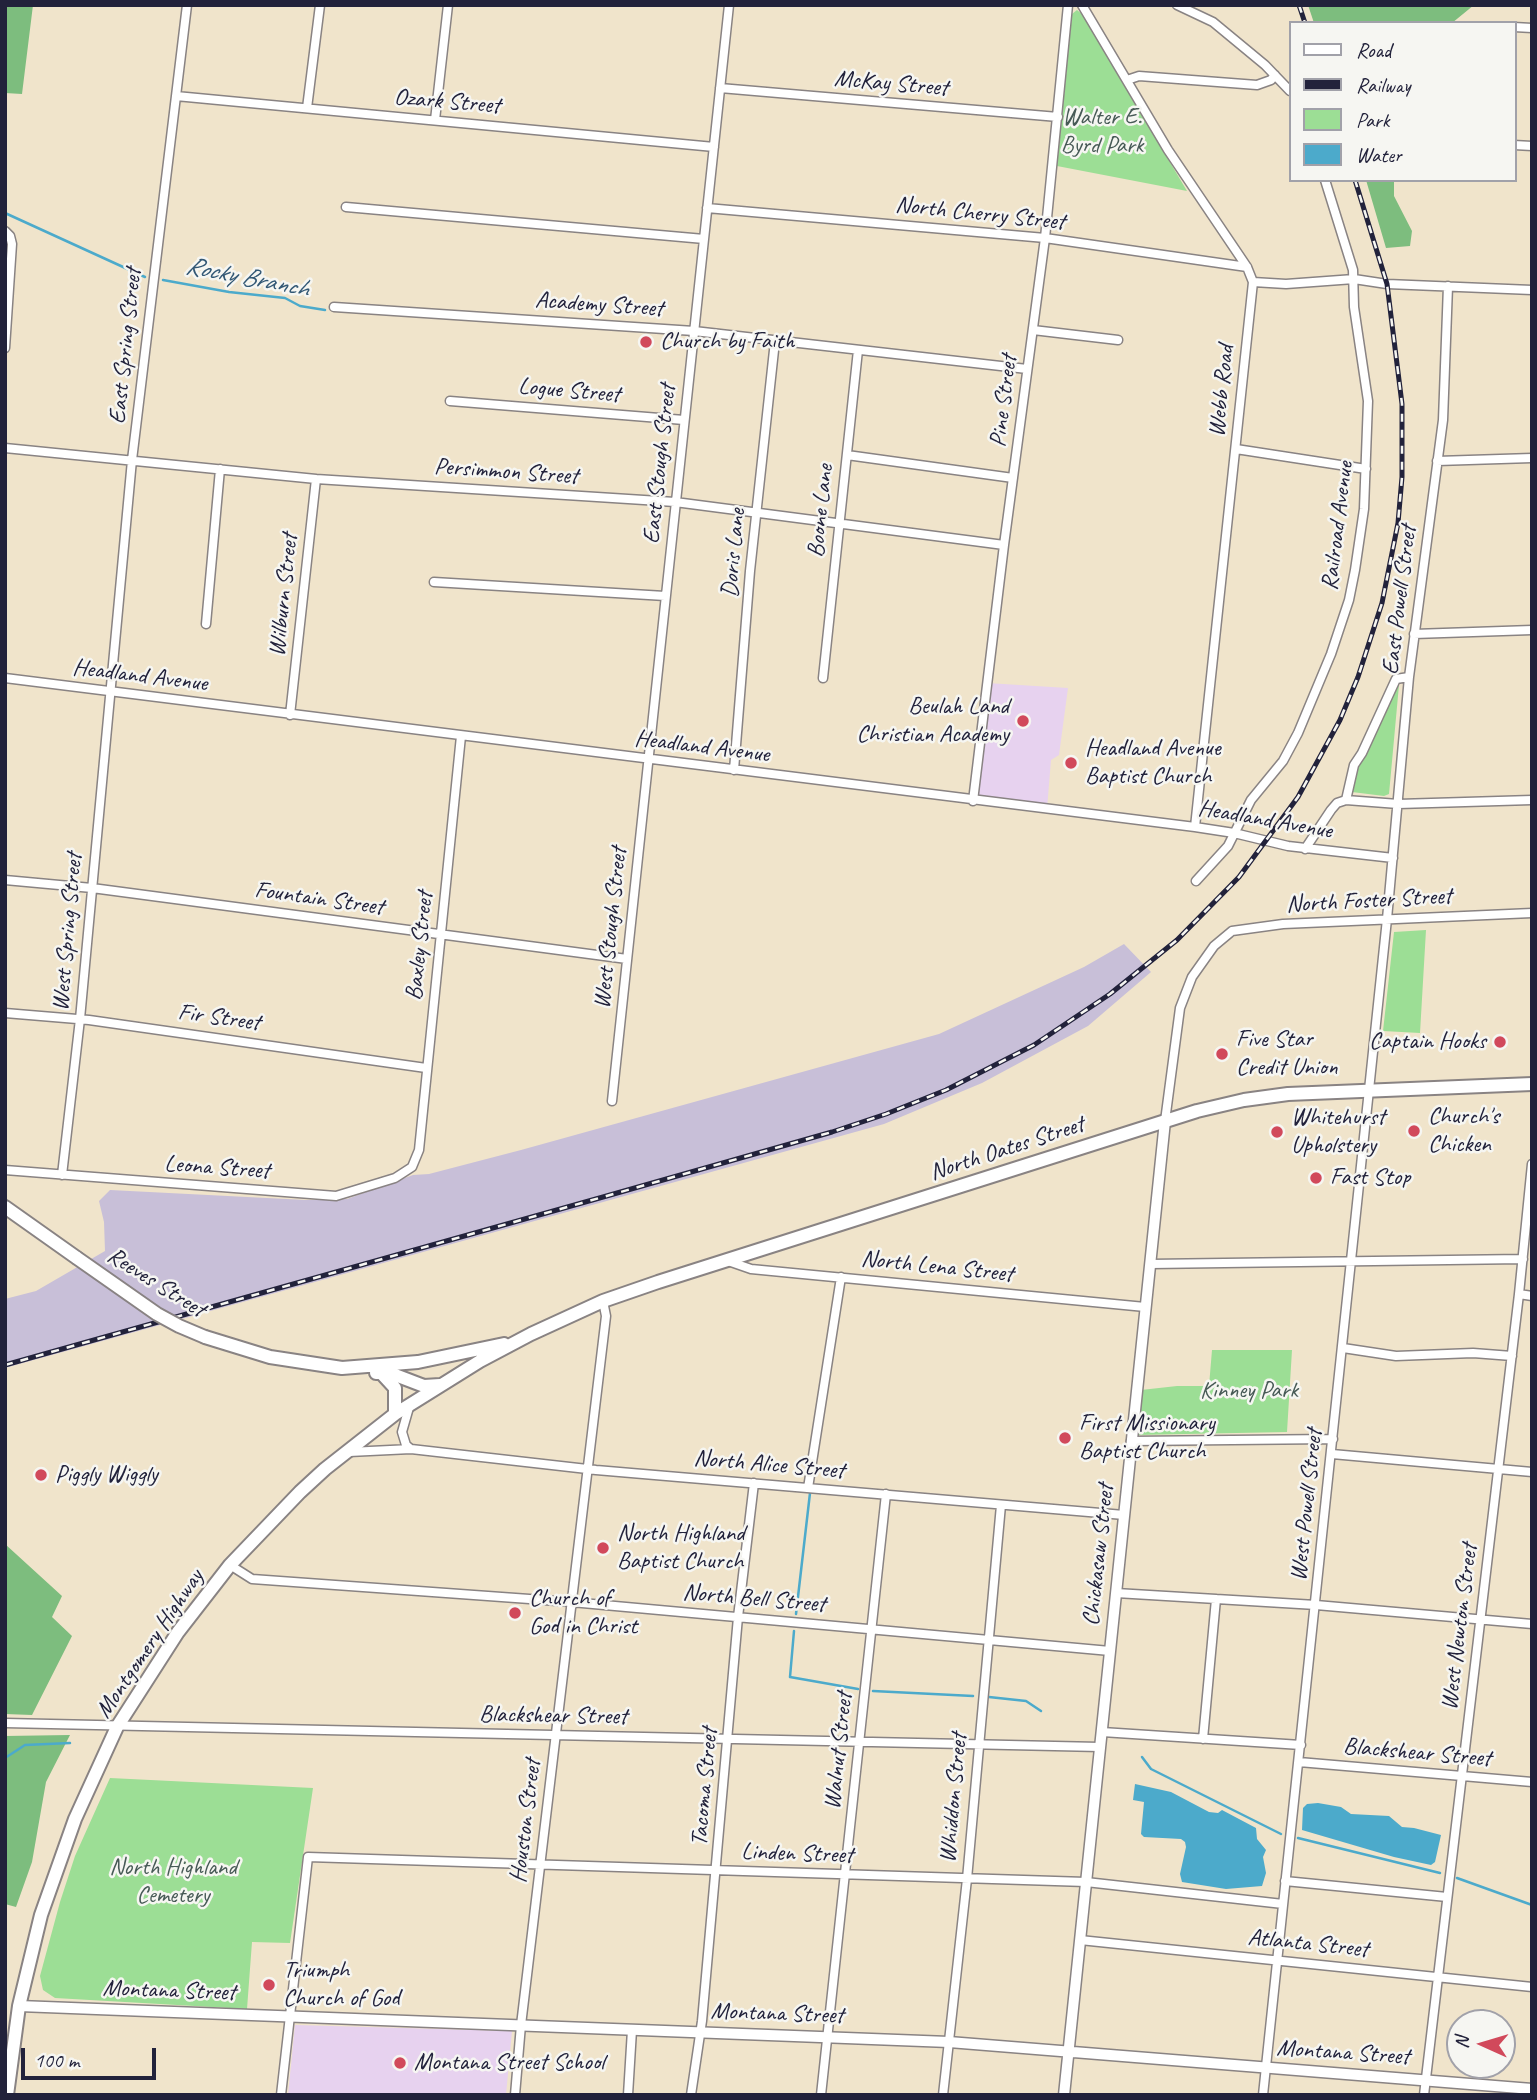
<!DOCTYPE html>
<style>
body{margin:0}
#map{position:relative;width:1537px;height:2100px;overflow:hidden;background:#f0e4cb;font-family:Caveat,sans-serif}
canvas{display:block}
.frame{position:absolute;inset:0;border:7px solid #22223b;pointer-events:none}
.legend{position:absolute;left:1289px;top:21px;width:228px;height:161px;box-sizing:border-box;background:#f6f6f2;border:2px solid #a1a1a9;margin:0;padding:9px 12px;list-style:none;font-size:21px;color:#22223b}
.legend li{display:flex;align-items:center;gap:14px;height:35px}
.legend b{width:35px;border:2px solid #a1a1a9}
.north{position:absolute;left:1446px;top:2009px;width:70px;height:70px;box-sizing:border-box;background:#f6f6f2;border:2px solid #a1a1a9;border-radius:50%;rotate:274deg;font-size:19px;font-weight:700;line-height:28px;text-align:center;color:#22223b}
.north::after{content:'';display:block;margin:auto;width:24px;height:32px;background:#d1495b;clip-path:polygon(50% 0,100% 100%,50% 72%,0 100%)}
.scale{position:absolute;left:21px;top:2048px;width:135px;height:32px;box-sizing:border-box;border:4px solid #22223b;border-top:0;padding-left:9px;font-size:21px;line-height:24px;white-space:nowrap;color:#22223b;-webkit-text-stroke:5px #f6f6f2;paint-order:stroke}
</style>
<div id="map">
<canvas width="1537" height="2100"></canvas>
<div class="frame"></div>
<ul class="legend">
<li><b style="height:9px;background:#fff"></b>Road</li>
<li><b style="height:9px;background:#22223b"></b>Railway</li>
<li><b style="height:19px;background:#9cde95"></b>Park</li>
<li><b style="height:19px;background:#4caacb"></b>Water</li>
</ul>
<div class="north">N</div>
<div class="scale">100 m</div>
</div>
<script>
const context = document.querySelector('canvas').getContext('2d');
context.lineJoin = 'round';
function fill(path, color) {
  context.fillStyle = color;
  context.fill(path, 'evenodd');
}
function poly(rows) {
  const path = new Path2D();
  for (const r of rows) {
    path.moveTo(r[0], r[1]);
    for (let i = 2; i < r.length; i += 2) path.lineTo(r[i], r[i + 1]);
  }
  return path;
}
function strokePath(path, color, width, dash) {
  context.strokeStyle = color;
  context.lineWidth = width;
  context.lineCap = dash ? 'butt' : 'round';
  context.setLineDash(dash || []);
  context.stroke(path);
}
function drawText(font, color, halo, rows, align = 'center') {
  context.font = font + ' Caveat,sans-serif';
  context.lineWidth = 5;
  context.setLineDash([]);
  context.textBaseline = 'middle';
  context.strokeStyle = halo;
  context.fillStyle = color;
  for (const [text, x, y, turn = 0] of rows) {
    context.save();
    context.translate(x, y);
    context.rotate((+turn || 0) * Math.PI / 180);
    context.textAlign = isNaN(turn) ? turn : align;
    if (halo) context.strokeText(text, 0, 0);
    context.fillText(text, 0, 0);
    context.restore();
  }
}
fill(poly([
 [987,683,1068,688,1059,755,1051,760,1047,809,973,801],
 [295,2025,512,2031,506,2095,288,2095]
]), '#e7d2ef');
fill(poly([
 [1124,944,1151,972,1088,1026,982,1083,884,1124,5,1368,5,1299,36,1291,105,1251,104,1222,99,1201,110,1190,306,1200,347,1199,413,1175,429,1174,521,1150,939,1034,1084,967]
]), '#c8bfd8');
fill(poly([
 [1077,10,1083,15,1187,191,1057,166,1072,14],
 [1399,685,1389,794,1384,796,1352,792,1358,766],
 [1426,930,1420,1033,1383,1031,1394,932],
 [1212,1350,1292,1350,1287,1432,1136,1435,1141,1390,1177,1386,1209,1386],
 [110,1778,313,1788,290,1943,252,1942,247,2009,55,1998,43,1990,40,1976,60,1902,75,1856]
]), '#9cde95');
fill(poly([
 [5,5,33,5,22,94,5,93],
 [1308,5,1474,5,1452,23,1314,23],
 [1366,180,1394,180,1394,196,1412,231,1410,246,1386,248],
 [5,1544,62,1596,52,1617,72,1636,32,1715,5,1714],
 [70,1735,46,1782,32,1862,16,1907,5,1904,5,1736]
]), '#7dbd7e');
fill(poly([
 [1135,1784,1171,1792,1209,1812,1218,1813,1222,1810,1256,1828,1257,1839,1266,1850,1263,1857,1266,1873,1262,1886,1226,1889,1182,1882,1180,1874,1186,1847,1185,1842,1181,1839,1144,1837,1141,1834,1144,1802,1133,1800],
 [1318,1803,1341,1807,1351,1814,1389,1816,1402,1827,1414,1828,1441,1835,1435,1862,1431,1865,1394,1857,1302,1830,1303,1808,1307,1804]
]), '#4caacb');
strokePath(poly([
 [5,213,145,277],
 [163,280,229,292,285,298,300,306,325,310],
 [796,1614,810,1493],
 [794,1631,790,1677,858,1689],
 [873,1691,973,1696],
 [989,1697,1026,1701,1041,1711],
 [1142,1757,1151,1769,1281,1834],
 [5,1758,25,1745,70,1743],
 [1298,1838,1440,1873],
 [1457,1878,1532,1905]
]), '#4caacb', 2.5);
const minor = poly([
 [1082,5,1168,150,1247,267,1253,282,1195,827],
 [1177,5,1213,22,1265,65,1290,91],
 [1514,27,1532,28],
 [1127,80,1139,76,1257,85,1271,80,1275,75],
 [720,88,1058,117],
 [176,96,714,147],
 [307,108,320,5],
 [435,120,448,5],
 [1514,145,1532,146],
 [346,207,704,239],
 [707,208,1045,238,1247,267],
 [5,231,10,236,12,244,5,348],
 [1253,282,1286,284,1354,279,1387,284,1532,290],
 [334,307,694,331,1027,369],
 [1033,330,1118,340],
 [450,401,684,420],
 [5,448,316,479,675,502,1004,545],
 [1236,449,1366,469],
 [847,455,1013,478],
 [1437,461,1532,458],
 [434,582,665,596],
 [206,624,220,469],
 [1414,634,1532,630],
 [5,678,1195,827,1234,833,1288,846,1393,858],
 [823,678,858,350],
 [290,715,316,479],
 [734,770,750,571,775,341],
 [1346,800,1354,765,1362,753,1396,679,1409,677],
 [973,801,1004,545,1045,238,1068,5],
 [1305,849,1331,810,1337,803,1346,800,1398,804,1532,800],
 [5,880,92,888,627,959],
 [1196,881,1228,846,1251,800,1283,761,1298,733,1331,654,1349,600,1355,570,1364,509,1368,401,1354,307,1353,270,1325,180],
 [5,1013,89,1020,426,1068],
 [612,1101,729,5],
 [1165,1121,1180,1008,1192,977,1214,946,1232,931,1283,924,1532,913],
 [5,1170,336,1196,395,1178,412,1167,419,1150,461,736],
 [62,1175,80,1019,132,460,187,5],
 [728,1261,751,1269,1145,1307],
 [1150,1264,1523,1259],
 [1519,1294,1532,1296],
 [1343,1348,1396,1356,1473,1353,1512,1356],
 [410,1404,402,1432,406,1445,411,1449],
 [1131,1441,1333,1439],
 [349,1452,411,1449,596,1470,1124,1515],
 [1332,1454,1532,1472],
 [808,1488,841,1277],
 [230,1565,252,1579,571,1602,1110,1651],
 [1116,1593,1316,1605,1532,1624],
 [5,1723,1100,1747],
 [1102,1732,1301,1745],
 [1203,1739,1216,1599],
 [1299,1762,1532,1782],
 [1285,1881,1447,1897],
 [1080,1940,1532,1987],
 [281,2095,308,1857,1086,1882,1283,1904],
 [515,2095,521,2025,606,1316,603,1301],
 [628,2095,632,2030],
 [691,2095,702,2021,738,1617,754,1483],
 [821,2095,886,1494],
 [943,2095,967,1879,1001,1505],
 [1263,2095,1387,919,1409,677,1443,420,1448,286],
 [1424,2095,1519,1294,1532,1164]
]);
const tertiary = poly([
 [19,2006,949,2042,1532,2089],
 [1064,2095,1165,1121]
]);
const primary = poly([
 [5,1207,77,1258],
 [205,1337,270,1357,342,1368,418,1362,504,1344],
 [376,1373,390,1373,424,1386,440,1385],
 [383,1375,395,1388,395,1414],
 [7,2095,19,2006,41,1915,75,1819,117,1727,178,1632,230,1565,300,1492,325,1469,395,1414,480,1361,531,1334,603,1301,658,1282,1197,1111,1244,1100,1288,1094,1532,1084]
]);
strokePath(minor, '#898383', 11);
strokePath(tertiary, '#898383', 13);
strokePath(primary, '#898383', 16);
strokePath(minor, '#fff', 8);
strokePath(tertiary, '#fff', 10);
strokePath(primary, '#fff', 12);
const rail = poly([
 [1299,5,1305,23],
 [5,1365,603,1197,832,1132,886,1114,946,1090,1034,1045,1110,994,1177,940,1239,877,1298,797,1340,720,1358,677,1382,603,1398,523,1402,477,1402,404,1387,284,1355,180]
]);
strokePath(rail, '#22223b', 5);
strokePath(rail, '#f6f6f2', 2.5, [8]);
const primaryBridge = poly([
 [77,1258,157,1314,179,1326,205,1337]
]);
strokePath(primaryBridge, '#898383', 16, []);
strokePath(primaryBridge, '#fff', 12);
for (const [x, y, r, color] of [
 [646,342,7,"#d1495b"],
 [1023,721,7,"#d1495b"],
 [1071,763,7,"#d1495b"],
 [1500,1042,7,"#d1495b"],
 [1222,1054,7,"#d1495b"],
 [1414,1131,7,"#d1495b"],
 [1277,1132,7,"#d1495b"],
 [1316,1178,7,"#d1495b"],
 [1065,1438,7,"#d1495b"],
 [41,1475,7,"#d1495b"],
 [603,1548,7,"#d1495b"],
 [515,1613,7,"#d1495b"],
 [269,1985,7,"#d1495b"],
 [400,2063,7,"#d1495b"]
]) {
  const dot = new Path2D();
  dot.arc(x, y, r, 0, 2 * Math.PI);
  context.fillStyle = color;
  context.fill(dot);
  strokePath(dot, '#f6f6f2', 2.5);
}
drawText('24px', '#22223b', '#f6f6f2', [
 ["McKay Street",891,84,5],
 ["Ozark Street",447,102,5],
 ["North Cherry Street",980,214,6],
 ["Academy Street",599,305,4],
 ["East Spring Street",126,346,-84],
 ["Logue Street",569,391,5],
 ["Webb Road",1222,391,-84],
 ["Pine Street",1004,401,-83],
 ["East Stough Street",660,464,-84],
 ["Persimmon Street",506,472,4],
 ["Boone Lane",821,511,-84],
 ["Railroad Avenue",1338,526,-83],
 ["Doris Lane",734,553,-85],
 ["Wilburn Street",284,595,-84],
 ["East Powell Street",1400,600,-83],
 ["Headland Avenue",140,676,7],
 ["Headland Avenue",702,747,7],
 ["Headland Avenue",1265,820,10],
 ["Fountain Street",319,899,8],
 ["North Foster Street",1369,901,-3],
 ["West Stough Street",611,928,-84],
 ["West Spring Street",68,932,-85],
 ["Baxley Street",420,946,-84],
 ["Fir Street",219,1018,8],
 ["North Oates Street",1007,1149,-18],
 ["Leona Street",217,1168,4],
 ["North Lena Street",937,1267,6],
 ["Reeves Street",156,1283,32],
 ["North Alice Street",769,1465,5],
 ["West Powell Street",1307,1505,-84],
 ["Chickasaw Street",1099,1555,-84],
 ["North Bell Street",754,1599,5],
 ["West Newton Street",1460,1627,-83],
 ["Montgomery Highway",150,1644,-56],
 ["Blackshear Street",553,1716,1],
 ["Walnut Street",839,1751,-84],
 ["Blackshear Street",1417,1753,5],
 ["Tacoma Street",705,1787,-85],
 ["Whiddon Street",954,1798,-85],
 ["Houston Street",526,1821,-83],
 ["Linden Street",797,1854,2],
 ["Atlanta Street",1308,1944,6],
 ["Montana Street",169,1991,2],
 ["Montana Street",777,2014,2],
 ["Montana Street",1343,2053,4]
]);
drawText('24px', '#475a56', '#f6f6f2', [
 ["Walter E.",1102,118],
 ["Byrd Park",1102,146],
 ["Kinney Park",1249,1391],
 ["North Highland",173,1868],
 ["Cemetery",173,1896]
]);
drawText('24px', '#22223b', '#f6f6f2', [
 ["Church by Faith",660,342],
 ["Beulah Land",1009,707,"right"],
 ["Christian Academy",1009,735,"right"],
 ["Headland Avenue",1085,749],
 ["Baptist Church",1085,777],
 ["Five Star",1236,1040],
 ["Credit Union",1236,1068],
 ["Captain Hooks",1486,1042,"right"],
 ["Church's",1428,1117],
 ["Chicken",1428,1145],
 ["Whitehurst",1291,1118],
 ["Upholstery",1291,1146],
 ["Fast Stop",1330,1178],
 ["First Missionary",1079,1424],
 ["Baptist Church",1079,1452],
 ["Piggly Wiggly",55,1475],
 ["North Highland",617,1534],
 ["Baptist Church",617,1562],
 ["Church of",529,1599],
 ["God in Christ",529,1627],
 ["Triumph",283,1971],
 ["Church of God",283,1999],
 ["Montana Street School",414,2063]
], 'left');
drawText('italic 26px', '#335875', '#f6f6f2', [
 ["Rocky Branch",247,278,11]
]);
</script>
